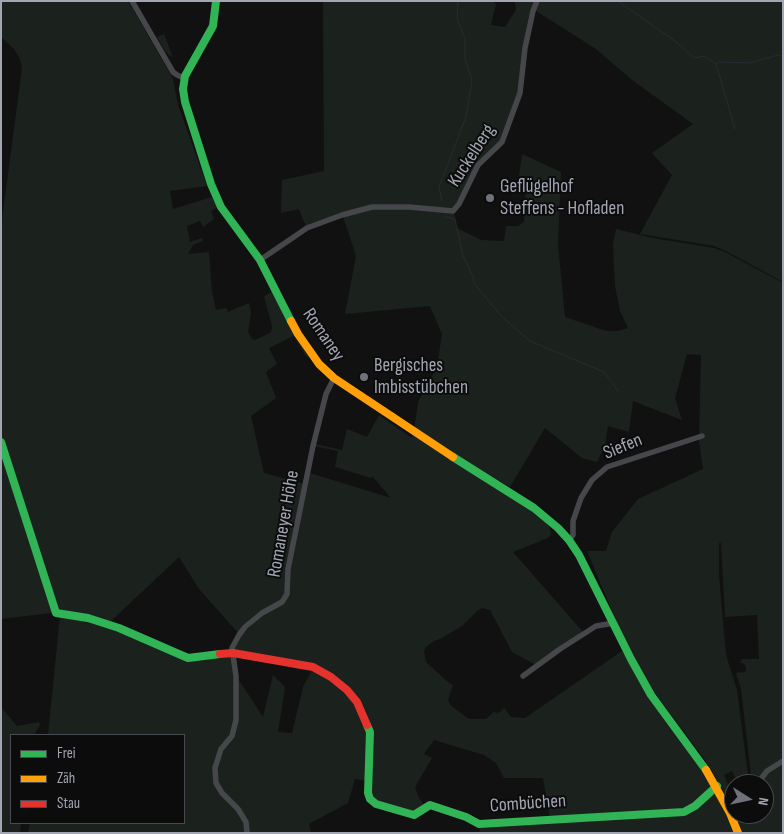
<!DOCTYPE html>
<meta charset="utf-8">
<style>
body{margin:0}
#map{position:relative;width:784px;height:834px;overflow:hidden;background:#111112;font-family:"Sofia Sans Condensed",sans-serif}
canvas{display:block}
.frame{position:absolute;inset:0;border:2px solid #a2a6b3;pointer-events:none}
.legend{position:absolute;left:10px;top:734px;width:175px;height:90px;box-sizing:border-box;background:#0c0c0d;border:1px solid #484a4f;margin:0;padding:6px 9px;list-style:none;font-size:15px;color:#a2a6b3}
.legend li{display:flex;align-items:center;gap:10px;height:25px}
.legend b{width:25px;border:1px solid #484a4f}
.north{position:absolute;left:724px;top:774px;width:50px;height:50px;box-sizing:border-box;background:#0c0c0d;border:1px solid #484a4f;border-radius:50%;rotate:100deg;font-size:14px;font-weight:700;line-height:20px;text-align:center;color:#a2a6b3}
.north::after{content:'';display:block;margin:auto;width:18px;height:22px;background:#6f727b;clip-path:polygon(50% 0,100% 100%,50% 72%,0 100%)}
</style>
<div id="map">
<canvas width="784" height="834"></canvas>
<div class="frame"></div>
<ul class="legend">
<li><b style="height:6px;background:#30b455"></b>Frei</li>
<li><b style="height:6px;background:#ff9f0a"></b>Zäh</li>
<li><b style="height:6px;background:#e5322d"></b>Stau</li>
</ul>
<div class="north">N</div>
</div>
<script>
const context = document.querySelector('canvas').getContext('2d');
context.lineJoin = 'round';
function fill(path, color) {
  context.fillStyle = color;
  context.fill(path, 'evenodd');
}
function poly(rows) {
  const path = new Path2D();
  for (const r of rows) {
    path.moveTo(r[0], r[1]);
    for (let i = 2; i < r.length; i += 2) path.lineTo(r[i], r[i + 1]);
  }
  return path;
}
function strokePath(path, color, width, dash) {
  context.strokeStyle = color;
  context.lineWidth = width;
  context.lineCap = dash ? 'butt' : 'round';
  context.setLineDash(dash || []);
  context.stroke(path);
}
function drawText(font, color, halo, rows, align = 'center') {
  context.font = font + ' "Sofia Sans Condensed",sans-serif';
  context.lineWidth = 4;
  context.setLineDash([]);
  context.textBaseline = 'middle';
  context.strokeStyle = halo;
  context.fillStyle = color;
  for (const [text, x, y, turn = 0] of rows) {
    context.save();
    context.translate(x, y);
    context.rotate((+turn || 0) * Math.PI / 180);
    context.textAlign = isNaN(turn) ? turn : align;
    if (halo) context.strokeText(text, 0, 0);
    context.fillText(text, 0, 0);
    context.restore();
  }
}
fill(poly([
 [1,1,128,1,173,79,178,105,207,186,170,191,173,209,212,197,218,207,211,211,214,219,203,227,200,221,187,226,190,242,202,238,203,241,193,245,188,254,209,252,212,292,216,310,226,308,228,312,249,303,251,313,248,332,252,339,255,340,270,333,272,329,272,326,264,296,272,292,308,357,307,358,294,336,269,348,277,364,266,372,276,398,251,416,264,473,304,484,286,592,282,599,238,633,199,589,179,557,110,622,60,612,56,608,1,437,1,227,22,68,20,59,14,49,1,37],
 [323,1,492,1,496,4,491,25,505,27,516,10,515,1,535,1,519,93,501,143,477,165,458,204,451,210,372,207,306,227,299,209,281,213,282,180,324,171],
 [537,1,783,1,783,282,726,251,714,246,640,234,672,175,652,153,693,124,632,80,596,49,533,9],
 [164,34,173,58,165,51,157,37],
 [522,154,561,172,558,245,565,317,606,331,618,331,628,328,620,311,615,286,613,244,616,229,653,238,714,248,725,252,783,283,783,833,742,833,736,814,764,814,764,784,754,784,751,775,741,689,736,673,745,672,746,671,746,666,743,663,740,663,742,659,759,659,757,615,725,617,721,543,719,543,719,575,726,655,737,690,748,775,751,784,738,784,732,771,724,775,734,798,734,807,732,807,708,764,654,692,617,623,587,551,606,551,612,532,638,499,703,469,699,441,701,355,687,354,675,398,682,420,633,401,629,432,608,426,605,446,597,462,582,458,545,428,510,487,414,431,418,402,437,367,442,334,430,306,345,314,356,256,343,216,372,209,409,209,454,213,457,228,481,240,504,241,506,226,518,226,524,222,526,187,518,183],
 [379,415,412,438,414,433,532,509,549,526,551,534,548,538,513,552,583,632,536,665,512,652,490,610,482,608,477,611,462,626,442,638,434,641,427,646,424,650,426,662,448,682,453,685,448,700,451,706,469,719,486,719,495,711,496,714,498,712,499,713,504,708,511,717,525,718,622,651,629,659,713,785,693,806,682,811,550,819,543,778,504,778,496,763,484,755,434,740,424,754,432,758,415,787,419,798,425,806,414,814,371,799,371,732,358,702,313,667,232,654,241,636,263,613,286,599,288,578,310,473,391,498,372,476,371,478,335,467,338,451,314,446,315,444,342,450,347,429,367,437],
 [1,447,52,613,51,613,1,619],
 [60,616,100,623,180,657,232,655,233,671,263,717,273,675,285,687,278,732,292,733,303,687,313,668,330,677,356,702,369,733,367,781,355,779,348,803,309,824,311,833,28,833,30,823,184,823,184,735,48,735],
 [1,707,17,726,39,722,40,725,34,735,11,735,11,823,21,823,20,833,1,833],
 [713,793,718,794,735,833,479,833,481,825,682,813]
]), '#1b221d');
strokePath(poly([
 [619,2,675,41,694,58,704,56,716,64,735,129],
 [716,64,720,62,750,63,778,55,783,56],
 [442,202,439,187,466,117,472,81,465,59,465,39,457,19,458,1],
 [445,217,455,219,463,256,473,276,474,283,500,315,530,341,604,372,618,391]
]), '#262b33', 1);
strokePath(poly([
 [132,1,173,72,177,75,184,78],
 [260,260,307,228,342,215,372,207,409,207,453,211,459,204,478,165,502,142,520,93,525,48,533,11,537,1],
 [569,540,573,535,573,521,581,498,592,480,607,467,702,436],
 [523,676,560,649,596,626,614,623],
 [757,784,767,771,783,761],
 [247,833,246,822,238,809,222,793,216,783,215,768,221,749,232,736,236,720,236,676,232,648,239,635,245,627,262,613,282,602,287,594,288,569,313,446,326,394,334,378]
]), '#46474a', 5.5);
strokePath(poly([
 [216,1,213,26,185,76,183,89,185,102,211,184,221,207,260,260,291,321],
 [1,442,56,613,88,618,119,628,188,658,220,654],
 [453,457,534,508,558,528,569,540,579,555,631,659,651,695,706,770],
 [367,725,370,732,368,793,370,799,376,804,414,815,430,805,466,817,479,824,684,812,695,806,717,786]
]), '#30b455', 8);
strokePath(poly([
 [291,321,298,334,319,364,334,378,453,457],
 [706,770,730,813,738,833]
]), '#ff9f0a', 8);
strokePath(poly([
 [220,654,233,653,313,667,331,677,347,690,357,702,367,725]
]), '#e5322d', 8);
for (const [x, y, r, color] of [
 [490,198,5,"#6f727b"],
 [364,377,5,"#6f727b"]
]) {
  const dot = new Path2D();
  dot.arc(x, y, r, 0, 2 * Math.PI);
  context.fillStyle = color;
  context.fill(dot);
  strokePath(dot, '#0c0c0d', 2);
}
drawText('19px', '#a2a6b3', '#0c0c0d', [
 ["Kuckelberg",472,156,-57],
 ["Romaney",323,335,56],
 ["Siefen",623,447,-22],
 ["Romaneyer Höhe",284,524,-80],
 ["Combüchen",528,804,-4]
]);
drawText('19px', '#a2a6b3', '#0c0c0d', [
 ["Geflügelhof",500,187],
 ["Steffens - Hofladen",500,209],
 ["Bergisches",374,366],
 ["Imbisstübchen",374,388]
], 'left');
</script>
